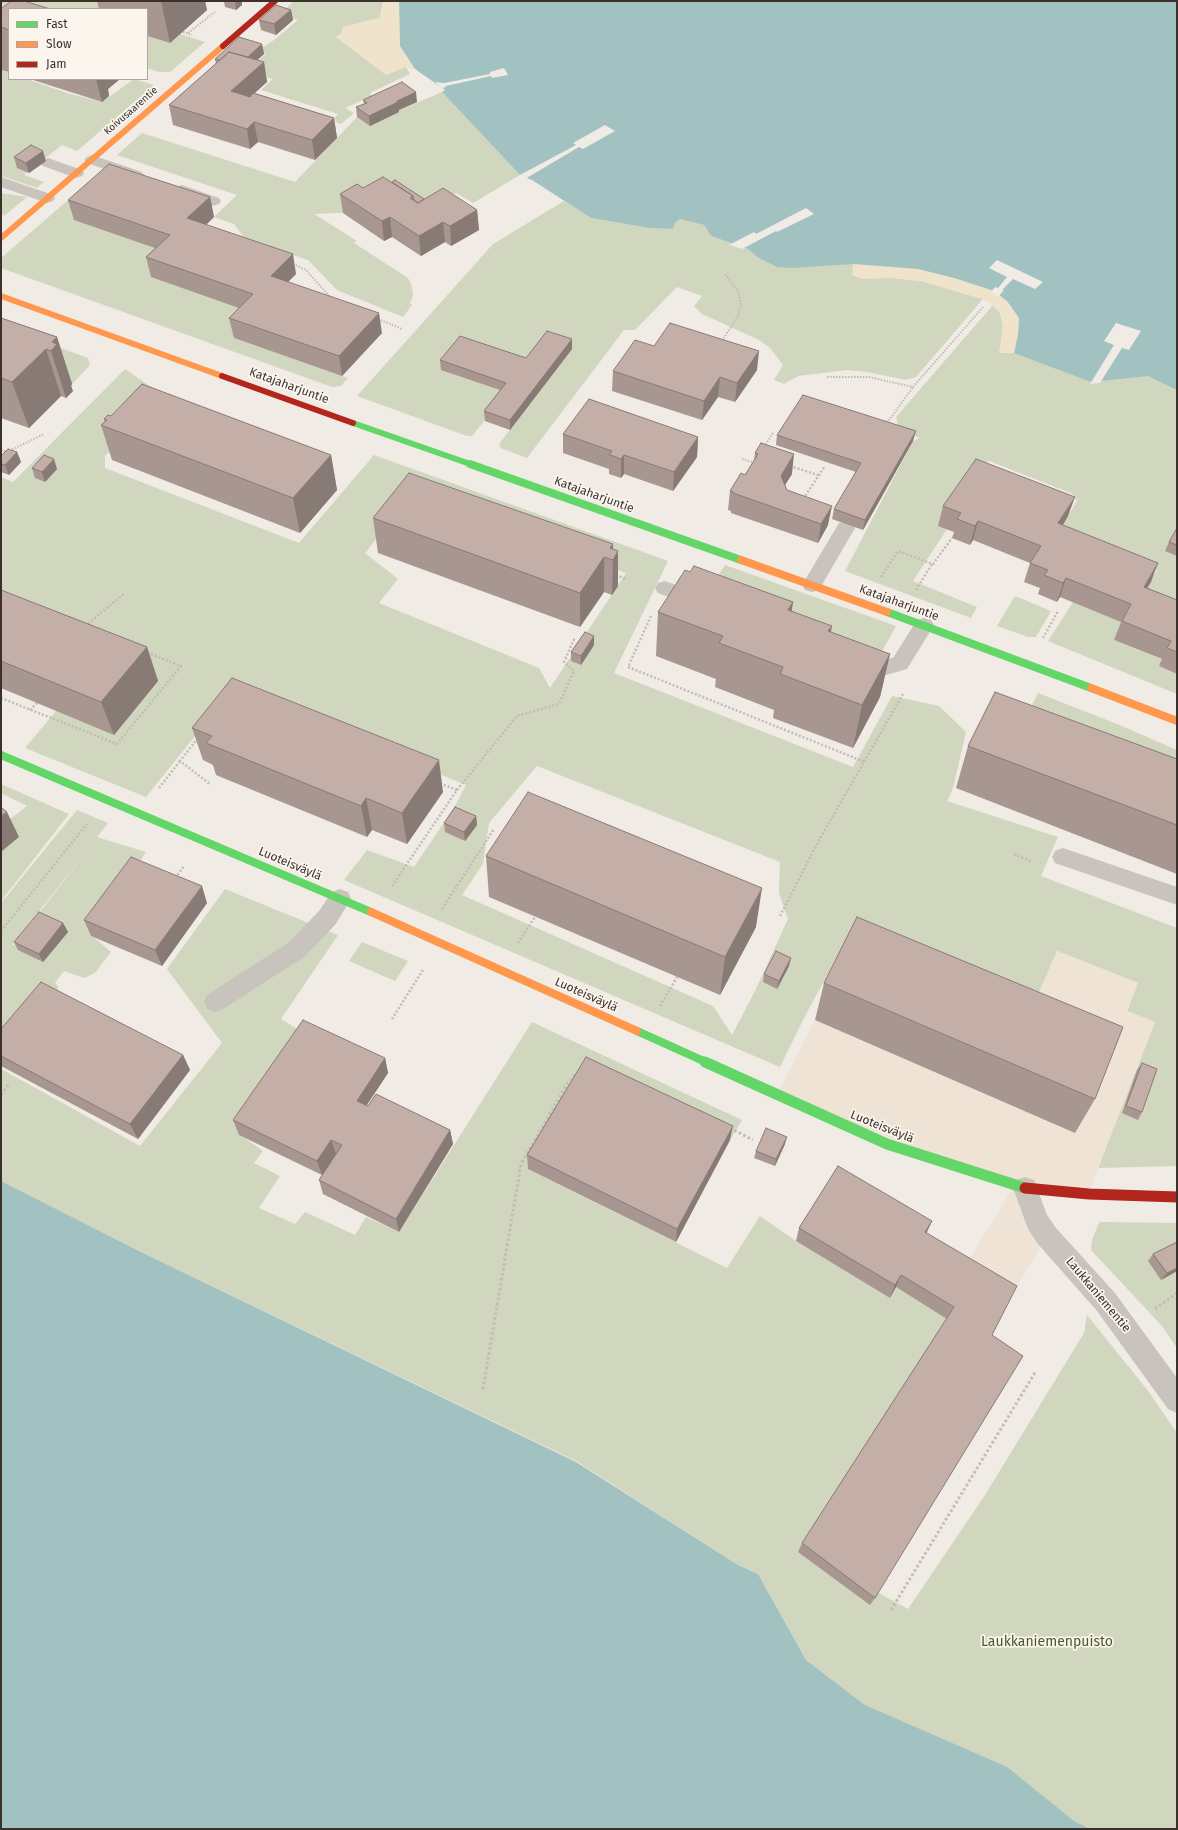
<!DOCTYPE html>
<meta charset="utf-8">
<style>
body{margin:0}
#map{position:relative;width:1178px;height:1830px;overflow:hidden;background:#f0ebe5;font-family:"Fira Sans",sans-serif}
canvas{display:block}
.frame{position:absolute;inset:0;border:2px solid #3b302b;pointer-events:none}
.legend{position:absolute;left:8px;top:8px;width:140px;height:72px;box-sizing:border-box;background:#fbf5ee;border:1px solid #aea6a0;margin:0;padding:5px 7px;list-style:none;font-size:12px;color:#3b302b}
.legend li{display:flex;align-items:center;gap:8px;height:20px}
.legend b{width:20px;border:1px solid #aea6a0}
</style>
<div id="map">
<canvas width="1178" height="1830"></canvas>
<div class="frame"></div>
<ul class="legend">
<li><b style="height:5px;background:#63d668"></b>Fast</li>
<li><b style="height:5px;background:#ff974d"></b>Slow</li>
<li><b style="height:5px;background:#b3261e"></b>Jam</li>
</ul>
</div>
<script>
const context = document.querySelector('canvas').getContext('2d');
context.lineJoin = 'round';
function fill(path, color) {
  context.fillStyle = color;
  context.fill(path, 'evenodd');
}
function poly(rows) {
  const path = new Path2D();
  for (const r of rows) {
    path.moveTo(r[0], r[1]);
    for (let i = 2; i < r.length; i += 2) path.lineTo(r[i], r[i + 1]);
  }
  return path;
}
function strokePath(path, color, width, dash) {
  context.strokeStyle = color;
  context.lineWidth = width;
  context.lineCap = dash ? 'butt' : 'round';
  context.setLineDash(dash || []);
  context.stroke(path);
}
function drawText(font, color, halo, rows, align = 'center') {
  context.font = font + ' "Fira Sans",sans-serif';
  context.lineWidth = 3.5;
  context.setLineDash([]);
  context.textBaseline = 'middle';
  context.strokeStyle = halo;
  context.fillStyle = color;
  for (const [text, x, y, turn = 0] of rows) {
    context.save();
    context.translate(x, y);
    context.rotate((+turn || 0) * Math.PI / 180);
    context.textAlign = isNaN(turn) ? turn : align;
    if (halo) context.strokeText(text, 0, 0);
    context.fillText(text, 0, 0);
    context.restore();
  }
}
fill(poly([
 [1,1,118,1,112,9,9,9,1,67],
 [294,1,383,1,380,18,343,27,342,33,336,37,406,67,410,74,370,93,372,96,345,108,354,113,341,124,335,122,337,120,334,119,338,114,261,90,273,79,246,71,266,54,257,51,274,40,298,20,280,14],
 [180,34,205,42,170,72,159,72,147,68,147,36,170,43],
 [1,70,9,73,9,79,27,79,67,93,102,102,134,79,154,85,77,151,62,145,43,160,17,168,27,172,24,175,44,182,37,188,1,176],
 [442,92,520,175,473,203,456,193,426,209,314,214,357,241,354,243,408,278,412,286,413,295,410,303,412,305,403,317,337,290,308,260,253,242,243,236,234,224,214,217,237,195,117,155,142,133,295,182,357,117,398,111],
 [103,170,174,255,257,314,234,338,348,378,341,386,332,387,1,268,1,258],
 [1,193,27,197,4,216,1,212],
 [564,201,591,218,649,228,673,229,675,223,680,219,685,220,704,225,711,236,748,249,757,257,811,252,853,264,892,278,921,281,983,299,916,377,906,380,867,372,847,370,798,376,784,384,774,380,783,365,770,348,759,340,702,314,694,306,702,296,677,287,635,330,624,330,527,458,501,448,499,444,571,349,507,393,472,436,467,436,357,396,493,244],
 [993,305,1000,313,1003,325,1000,353,1177,352,1177,613,1141,599,1157,570,1059,531,1077,501,1073,494,989,461,980,466,947,529,913,581,977,607,971,618,845,571,913,441,920,438,899,430,896,417],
 [1,326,88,358,90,365,72,384,1,359],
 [125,369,167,398,105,456,105,468,299,543,374,455,668,561,614,673,853,767,892,696,939,706,966,732,953,788,947,801,1058,837,1041,876,1177,928,1177,1166,1098,1168,1155,1022,1127,1011,1138,983,1057,951,1033,1007,836,959,804,1018,780,1067,344,880,367,850,414,867,455,806,466,785,232,690,146,797,25,748,56,711,1,618,1,477,13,482],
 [410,497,626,573,550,688,539,668,379,603,398,579,365,553],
 [537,766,780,862,779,893,788,919,755,991,732,1035,713,1006,462,895,483,864,489,823],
 [725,565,896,626,882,651,710,588],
 [1015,596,1051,611,1036,637,1028,637,997,626],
 [1073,602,1124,623,1114,640,1163,660,1159,666,1177,674,1177,694,1048,641],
 [1038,693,1117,724,1177,750,1177,777,1029,712],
 [1,784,69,814,1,901,1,852,19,837,5,823,27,806,1,793],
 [77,810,108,823,97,837,146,852,90,934,111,952,95,973,84,978,64,971,55,983,58,986,58,1013,11,1055,1,1067,1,903],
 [91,846,14,945,12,945],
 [225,889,338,935,281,1019,307,1035,239,1134,263,1151,254,1163,280,1176,259,1208,295,1224,305,1212,355,1235,366,1217,399,1232,532,1022,742,1120,730,1140,586,1072,528,1169,727,1268,760,1216,796,1241,890,1297,896,1287,948,1319,811,1556,908,1609,985,1495,1084,1333,1087,1315,1149,1392,1177,1433,1177,1829,792,1829,865,1705,806,1660,758,1574,738,1565,576,1461,143,1253,1,1181,1,1069,140,1146,222,1043,167,969],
 [362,942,408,961,395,981,349,961],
 [1101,1222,1177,1223,1177,1348,1162,1326,1091,1250,1092,1240,1099,1223]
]), '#d1d6bf');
fill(poly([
 [383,1,399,1,400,46,415,69,406,67,386,75,336,37,342,33,343,27,380,18],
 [853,264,918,269,954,278,994,291,1007,301,1019,318,1018,334,1014,353,999,353,1003,325,1000,313,993,305,983,299,921,281,892,278,863,279,852,275]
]), '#efe3cc');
fill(poly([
 [1057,951,1138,983,1127,1011,1155,1022,1098,1168,1089,1194,1027,1188,1047,1236,1010,1298,963,1270,1014,1186,778,1094,815,1020,1075,1133,1033,1007]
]), '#eee3d5');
fill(poly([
 [399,1,1177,1,1177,390,1148,376,1091,382,1014,353,1018,334,1019,318,1007,301,994,291,954,278,918,269,853,264,792,268,777,267,757,257,748,249,711,236,704,225,680,219,675,223,673,229,649,228,591,218,532,180,520,175,442,92,445,90,415,69,400,46],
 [1,1181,143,1253,576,1462,738,1565,758,1574,806,1660,865,1705,1007,1767,1074,1821,1090,1829,1,1829]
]), '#a1c2c1');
fill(poly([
 [504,68,508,75,492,78,491,76,446,86,443,89,435,82,444,83,490,74,490,72],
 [605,125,615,131,583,149,579,147,525,179,518,176,576,145,573,143],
 [806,208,814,214,777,232,776,231,742,249,729,245,754,232,756,234],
 [997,260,1043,282,1035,289,1013,279,1002,290,1004,290,998,297,991,292,995,287,998,288,1007,277,989,268],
 [1116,323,1141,331,1129,350,1122,348,1100,383,1090,384,1114,345,1104,341]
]), '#f0ebe5');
strokePath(poly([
 [183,32,192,35],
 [188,33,215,12],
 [293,264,306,270,330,297],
 [378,319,402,329],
 [722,341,738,316,741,306,739,293,725,274],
 [827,377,869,377,913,387,984,306],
 [883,423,890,419,913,387],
 [764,447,773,433],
 [1,450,7,452,44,434],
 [742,459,755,463]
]), '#c2bbb6', 2, [1.5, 1.5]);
strokePath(poly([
 [790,466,818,475],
 [803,499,825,466],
 [616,575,626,579],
 [881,577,898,551,933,564,952,538],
 [916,590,932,564],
 [651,616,628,667,865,762],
 [85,626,125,593],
 [1043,638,1058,611],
 [1,698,117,744,181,666,146,652],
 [30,710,37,703],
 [198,738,180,761,210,784],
 [159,788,180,761],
 [457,790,517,716,559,704,574,671,564,662,575,637],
 [1014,854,1032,862],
 [175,878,184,866],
 [392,886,457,790,439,783],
 [442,909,494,829],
 [780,916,818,842,903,694],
 [1,931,87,824],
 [518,943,535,917],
 [660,1006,677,977],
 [392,1019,423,970]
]), '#c2bbb6', 2.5, [2, 2]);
strokePath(poly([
 [1,1095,8,1085],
 [730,1128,753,1140],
 [1155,1309,1177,1293],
 [483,1389,521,1164,566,1086,576,1074],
 [891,1610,1036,1371]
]), '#c2bbb6', 3, [2.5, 2.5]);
fill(poly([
 [92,155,142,172,144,175,142,178,136,180,87,163,84,160,87,157,92,155],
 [48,158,82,170,84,173,82,176,76,178,43,166,40,163,43,160,48,158],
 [1,177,53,195,55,198,53,201,47,203,1,187,1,177],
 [182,185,219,198,221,201,219,204,213,206,176,193,174,190,176,187,182,185],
 [846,521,853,523,855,528,819,590,812,592,805,590,802,585,805,580,839,523,846,521],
 [665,581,706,596,709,601,706,606,699,608,658,593,655,588,658,583,665,581],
 [924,618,931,620,934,625,907,669,886,675,852,665,849,660,852,655,859,653,886,659,893,658,917,620,924,618],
 [1063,848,1177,887,1177,905,1055,863,1052,857,1055,851,1063,848],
 [340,889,348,892,351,898,348,904,335,925,304,957,223,1009,215,1012,207,1009,204,1002,207,995,288,943,319,911,332,892,340,889]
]), '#c9c3be');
fill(poly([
 [1025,1177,1034,1180,1047,1215,1056,1228,1115,1293,1177,1378,1177,1413,1168,1409,1097,1311,1038,1244,1028,1229,1013,1188,1016,1180,1025,1177]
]), '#c9c3be');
strokePath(poly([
 [353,423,473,465]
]), '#63d668', 6);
strokePath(poly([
 [470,464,741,560],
 [887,612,1091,688],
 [1,755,371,912],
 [637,1031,708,1063]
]), '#63d668', 8);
strokePath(poly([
 [705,1062,887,1144,1025,1188]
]), '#63d668', 11);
strokePath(poly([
 [1,238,223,46],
 [1,296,222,376]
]), '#ff974d', 6);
strokePath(poly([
 [741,560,887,612],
 [1091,688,1177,721],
 [371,912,637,1031]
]), '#ff974d', 8);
strokePath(poly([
 [223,46,275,1],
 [222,376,353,423]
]), '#b3261e', 6);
strokePath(poly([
 [1025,1188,1089,1194,1177,1197]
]), '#b3261e', 11);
fill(poly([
 [97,1,205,1,207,10,170,43,147,36,147,9,99,9],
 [224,1,242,1,242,5,236,10,225,7],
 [1,9,9,9,9,72,1,70],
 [291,10,293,20,276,35,261,30,259,20],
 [262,44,264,54,257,60,264,62,267,82,254,93,334,118,337,138,315,160,258,142,250,149,173,125,169,105,216,64,215,59],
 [30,79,120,79,108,89,109,96,102,102],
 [363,100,417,102,399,110,399,112,370,126,357,117,356,107,364,104],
 [14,157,46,161,29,173,17,168],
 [392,182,424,199,477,210,479,230,451,246,445,242,421,256,392,237,384,241,343,213,340,194,363,188],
 [210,197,214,217,206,225,296,274,288,282,382,333,342,376,234,338,229,318,239,308,151,277,146,257,155,248,74,220,68,200],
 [1,318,57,337,72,384,71,386,73,391,66,398,61,396,29,428,1,418],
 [572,339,572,349,510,430,485,421,484,411,500,390,441,370,440,360,526,358],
 [654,346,757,370,735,402,718,397,702,420,612,391,613,371],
 [111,416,331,455,337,490,300,533,112,460,101,425,105,422,104,419],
 [563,434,698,437,697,457,673,491,624,474,621,478,609,474,609,469,563,453],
 [777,435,913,441,863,530,832,519,834,509,856,472,776,445],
 [761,443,792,474,785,485,787,490,828,525,818,543,731,513,731,511,728,510,730,491,745,475,754,461,755,453],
 [17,452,21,462,9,475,1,472,1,456],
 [32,468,57,469,45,482,35,478],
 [943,506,1068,516,1063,525,1151,582,1147,588,1177,600,1177,674,1159,666,1162,659,1114,640,1121,622,1060,597,1057,602,1038,594,1040,588,1024,582,1030,563,973,540,970,545,952,538,954,532,938,526],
 [373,518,613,544,613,549,618,586,612,595,604,592,580,627,378,553],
 [1177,528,1177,556,1165,551,1169,542],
 [1,590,147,647,158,681,114,735,1,688],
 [793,602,791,611,831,632,890,654,880,697,853,748,773,718,774,710,715,687,716,679,656,656,658,612],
 [594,636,594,645,581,665,571,661,571,652],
 [192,728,443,792,407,844,372,830,367,837,216,775,213,765,203,760],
 [968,746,1177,759,1177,874,956,788],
 [476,816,477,825,465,841,445,832,444,823],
 [486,856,756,927,720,995,489,897],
 [207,903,162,966,91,936,84,920],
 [63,923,68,932,43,962,18,950,14,942],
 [789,966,777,989,763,982,764,974],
 [824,983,1095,1099,1075,1133,815,1020],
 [1,1029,183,1055,190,1070,138,1139,1,1066],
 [385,1058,388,1073,367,1105,450,1130,453,1144,399,1232,323,1194,319,1180,336,1154,322,1175,239,1135,233,1120],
 [1142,1063,1142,1112,1138,1120,1122,1113,1137,1070],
 [730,1140,676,1242,528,1169,527,1155],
 [785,1144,775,1166,754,1158,756,1151],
 [932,1221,926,1233,992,1335,875,1598,870,1605,798,1552,802,1543,947,1319,896,1287,890,1298,796,1241,799,1228],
 [1177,1242,1177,1271,1161,1280,1148,1261,1153,1254]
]), '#a89690');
fill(poly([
 [161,1,205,1,207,10,170,43],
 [235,1,242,1,242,5,236,10],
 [291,10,293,20,276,35,274,24],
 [262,44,264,54,242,74,240,64],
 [264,62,267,82,235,111,231,91],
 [96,79,120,79,108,89,109,96,102,102],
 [416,92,417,102,399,110,399,112,370,126,369,116,397,101],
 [334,118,337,138,315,160,312,140],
 [254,122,258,142,250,149,247,129],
 [43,151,46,161,29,173,26,163],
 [210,197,214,217,192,238,187,218],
 [477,210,479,230,451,246,450,226],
 [390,217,392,237,384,241,382,221],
 [443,222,445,242,421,256,419,236],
 [293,254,296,274,274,296,271,276],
 [379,313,382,333,342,376,339,356],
 [57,337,72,384,71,386,73,391,66,398,51,351,52,342],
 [572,339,572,349,510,430,510,420],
 [46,349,61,396,29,428,12,382],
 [759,351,757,370,735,402,737,383],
 [720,377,718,397,702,420,704,401],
 [916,431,913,441,863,530,865,520],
 [698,437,697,457,673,491,674,472],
 [17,452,21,462,9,475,5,465],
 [794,454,792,474,778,496,781,476],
 [331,455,337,490,300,533,293,498],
 [624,455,624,474,621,478,621,459],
 [54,459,57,469,45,482,42,472],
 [1075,497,1068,516,1052,542,1058,523],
 [832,506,828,525,818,543,821,524],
 [978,521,973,540,970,545,975,526],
 [613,544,613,560,618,551,618,586,612,595,613,560,610,548],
 [604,557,604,592,580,627,580,593],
 [1158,563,1151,582,1137,605,1144,587],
 [1066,578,1060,597,1057,602,1063,583],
 [793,602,786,647,788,610],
 [832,626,824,670,828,631],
 [594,636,594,645,581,665,581,656],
 [147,647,158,681,114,735,101,702],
 [890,654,880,697,853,748,862,705],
 [439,760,443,792,407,844,402,813],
 [366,798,372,830,367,837,361,806],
 [7,812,19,837,1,852,1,816],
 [476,816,477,825,465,841,464,832],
 [202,886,207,903,162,966,155,950],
 [762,888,756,927,720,995,725,957],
 [63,923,68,932,43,962,39,954],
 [791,958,789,966,777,989,779,981],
 [183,1055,190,1070,138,1139,130,1124],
 [385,1058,388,1073,360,1115,357,1101],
 [733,1126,730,1140,676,1242,677,1229],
 [450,1130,453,1144,399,1232,396,1219],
 [787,1137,785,1144,775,1166,776,1159],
 [331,1140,336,1154,322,1175,317,1161],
 [932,1221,926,1234,925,1232],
 [1177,1268,1177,1271,1161,1280,1167,1273],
 [901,1275,896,1287,890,1298,895,1285]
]), '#887a75');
const building = poly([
 [11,1,24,1,50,9,9,9,9,30,1,27,1,9,11,1],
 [276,5,291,10,274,24,259,20,276,5],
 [239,37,262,44,248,57,229,52,220,60,215,59,239,37],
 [229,52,264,62,231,91,250,97,253,93,334,118,312,140,254,122,247,129,169,105,229,52],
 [402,82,416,92,397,101,398,102,369,116,356,107,367,103,363,100,402,82],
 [31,145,43,151,26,163,14,157,31,145],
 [109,164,210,197,187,218,293,254,271,276,379,313,339,356,229,318,253,294,146,257,170,235,68,200,109,164],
 [383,177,413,196,410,198,418,203,443,188,477,210,450,226,443,222,419,236,390,217,382,221,340,194,357,184,363,188,383,177],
 [395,180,424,199,418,203,414,200,413,196,392,182,395,180],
 [1,318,57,337,52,342,57,344,51,351,46,349,12,382,1,378,1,318],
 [670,323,759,351,737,383,720,377,704,401,613,371,635,340,654,346,670,323],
 [547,331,572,339,510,420,484,411,506,383,440,360,460,336,526,358,547,331],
 [142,384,331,455,293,498,101,425,107,420,104,419,108,415,111,416,142,384],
 [803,395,916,431,865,520,834,509,861,463,777,435,803,395],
 [589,399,698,437,674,472,624,455,621,459,613,456,609,455,612,451,563,434,589,399],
 [761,443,794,454,781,476,787,490,832,506,821,524,733,493,733,492,730,491,741,473,745,475,758,454,755,453,761,443],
 [8,449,17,452,5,465,1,464,1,456,8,449],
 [44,455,54,459,42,472,32,468,44,455],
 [976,459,1075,497,1058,523,1158,563,1144,587,1177,600,1177,652,1167,648,1171,641,1122,621,1131,604,1066,578,1063,583,1044,575,1048,570,1030,563,1041,546,978,521,975,526,957,519,961,513,943,506,976,459],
 [409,473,613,544,610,548,618,551,613,560,604,557,580,593,373,518,409,473],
 [1177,528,1177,545,1169,542,1177,528],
 [694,566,793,602,788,610,832,626,828,631,890,654,862,705,780,674,783,667,719,643,723,636,658,612,685,570,690,572,694,566],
 [1,590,147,647,101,702,1,661,1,590],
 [585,632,594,636,581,656,571,652,585,632],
 [232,678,439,760,402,813,366,798,361,806,206,743,212,736,192,728,232,678],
 [995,692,1177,759,1177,825,968,746,995,692],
 [528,792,762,888,725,957,486,856,528,792],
 [1,807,7,812,1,816,1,807],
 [455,807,476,816,464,832,444,823,455,807],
 [131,857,202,886,155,950,84,920,131,857],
 [39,912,63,923,39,954,14,942,39,912],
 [857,917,1123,1027,1095,1099,824,983,857,917],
 [776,951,791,958,779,981,764,974,776,951],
 [41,982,183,1055,130,1124,1,1056,1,1029,41,982],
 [303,1020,385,1058,357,1101,368,1106,376,1094,450,1130,396,1219,319,1180,342,1145,331,1140,317,1161,233,1120,303,1020],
 [586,1057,733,1126,677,1229,527,1155,586,1057],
 [1142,1063,1157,1069,1142,1112,1126,1106,1142,1063],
 [766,1128,787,1137,776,1159,756,1151,766,1128],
 [838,1166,932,1221,925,1232,1017,1286,992,1335,1023,1356,875,1598,802,1543,954,1307,901,1275,895,1285,799,1228,838,1166],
 [1177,1242,1177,1268,1167,1273,1153,1254,1177,1242]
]);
fill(building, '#c3afa7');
strokePath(building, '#887a75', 1);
drawText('10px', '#3b302b', '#fbf5ee', [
 ["Koivusaarentie",131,111,-41]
]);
drawText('12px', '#3b302b', '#fbf5ee', [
 ["Katajaharjuntie",289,386,20],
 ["Katajaharjuntie",594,495,20],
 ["Katajaharjuntie",899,603,20],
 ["Luoteisväylä",290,864,23],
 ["Luoteisväylä",586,995,24],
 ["Luoteisväylä",882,1127,22],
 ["Laukkaniementie",1098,1295,50]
]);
drawText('14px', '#4a5a2e', '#fbf5ee', [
 ["Laukkaniemenpuisto",1047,1642]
]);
</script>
